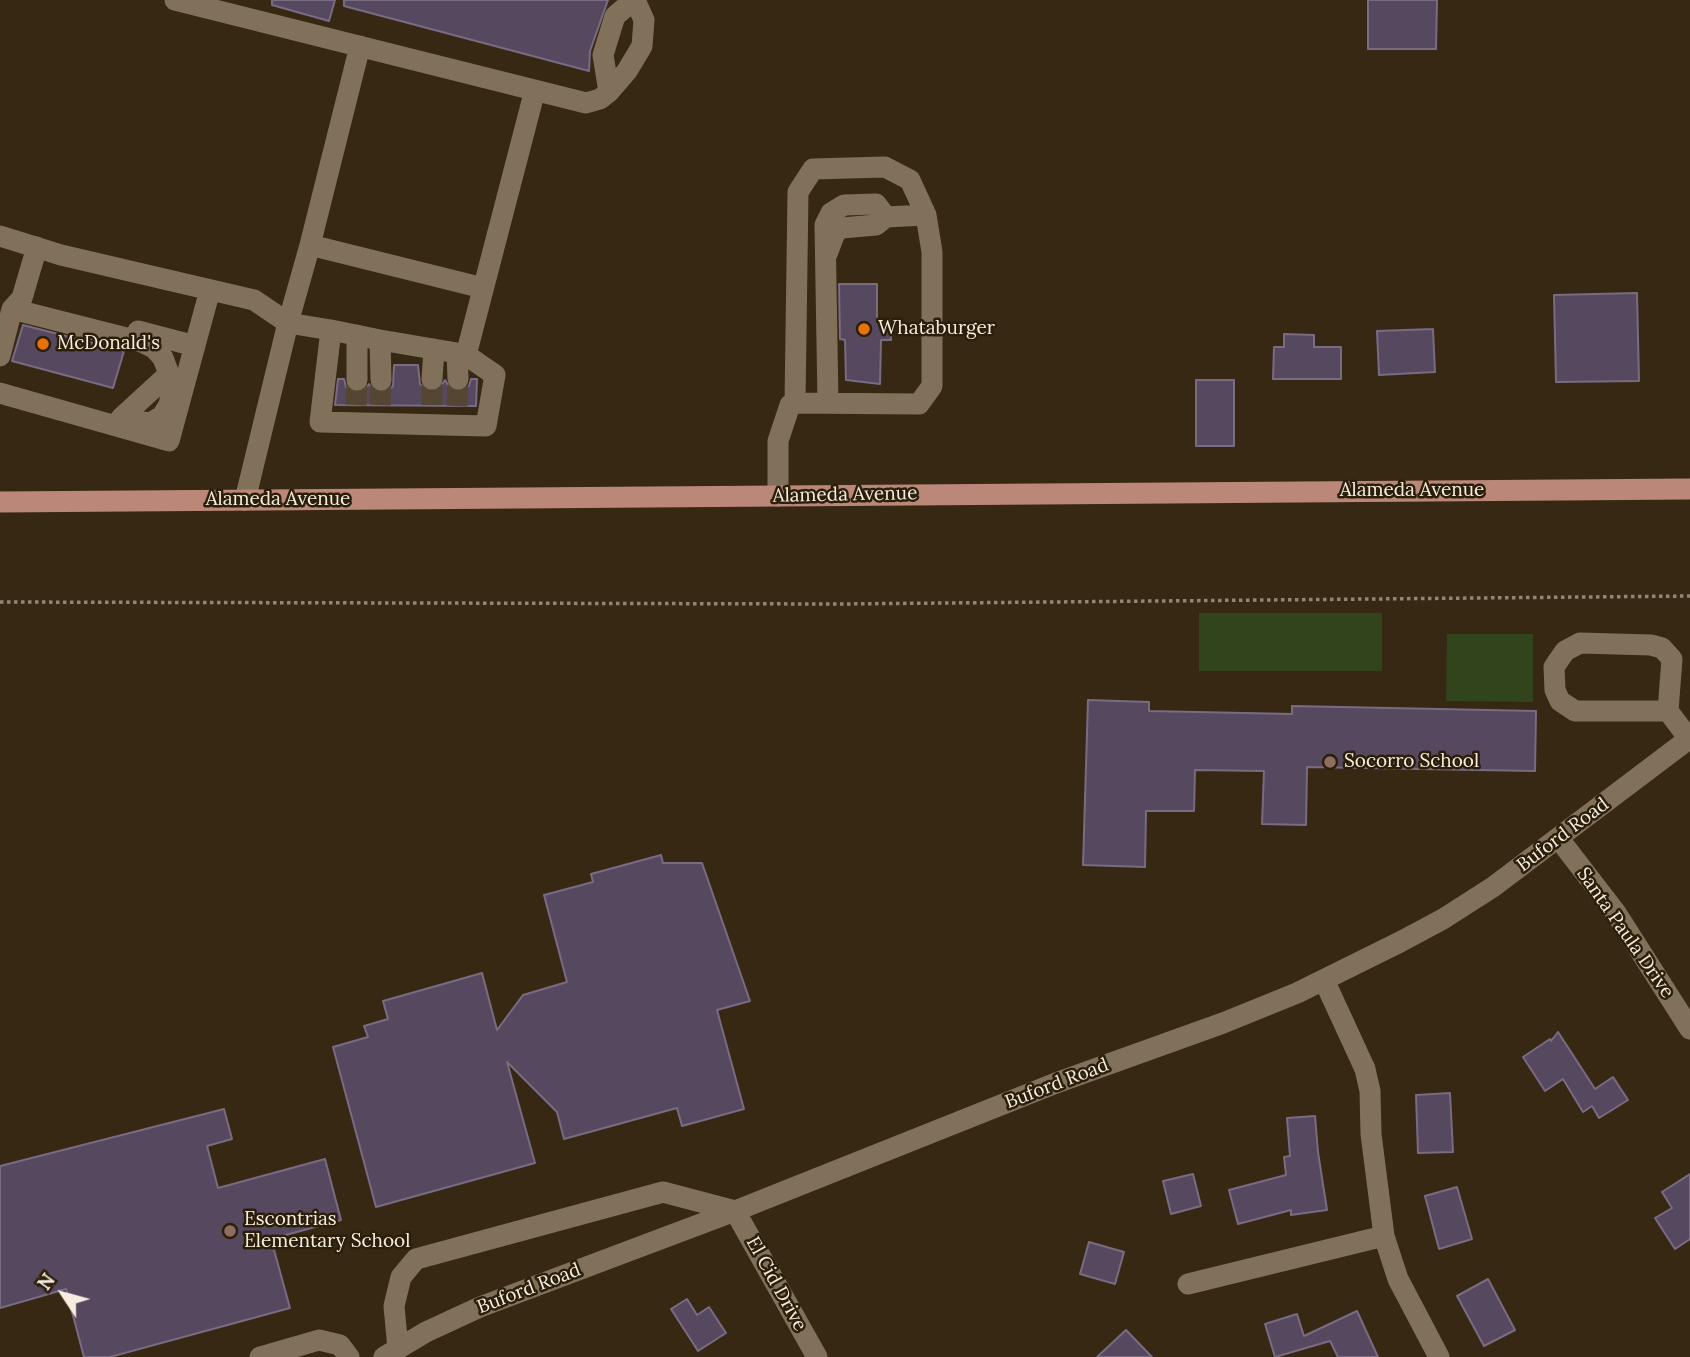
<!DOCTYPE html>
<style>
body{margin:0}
#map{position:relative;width:1690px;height:1357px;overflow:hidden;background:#372814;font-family:Lora,serif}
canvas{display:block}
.north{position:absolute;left:28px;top:1259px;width:70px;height:70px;-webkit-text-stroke:5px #2c1f0a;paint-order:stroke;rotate:306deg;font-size:19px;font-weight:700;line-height:28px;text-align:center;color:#f6ede0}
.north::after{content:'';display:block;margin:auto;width:24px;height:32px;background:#f6ede0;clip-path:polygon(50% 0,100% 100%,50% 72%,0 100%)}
</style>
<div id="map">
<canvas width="1690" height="1357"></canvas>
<div class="north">N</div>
</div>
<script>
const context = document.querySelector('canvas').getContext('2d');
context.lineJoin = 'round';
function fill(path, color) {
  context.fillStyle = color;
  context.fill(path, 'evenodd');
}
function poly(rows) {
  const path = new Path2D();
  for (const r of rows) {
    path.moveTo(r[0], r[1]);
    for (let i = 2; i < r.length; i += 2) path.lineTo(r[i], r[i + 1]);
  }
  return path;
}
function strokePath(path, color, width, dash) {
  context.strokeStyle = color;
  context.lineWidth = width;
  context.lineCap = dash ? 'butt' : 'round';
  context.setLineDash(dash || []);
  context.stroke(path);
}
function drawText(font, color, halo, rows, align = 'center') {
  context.font = font + ' Lora,serif';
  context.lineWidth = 5;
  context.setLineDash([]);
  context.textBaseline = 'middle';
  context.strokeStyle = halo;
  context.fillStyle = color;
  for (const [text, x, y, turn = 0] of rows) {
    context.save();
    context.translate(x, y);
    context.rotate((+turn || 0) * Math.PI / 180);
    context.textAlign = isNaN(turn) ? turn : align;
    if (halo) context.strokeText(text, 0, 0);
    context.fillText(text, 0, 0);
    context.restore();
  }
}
fill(poly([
 [1199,613,1382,613,1382,671,1199,671],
 [1447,634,1533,634,1533,702,1446,701]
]), '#31441c');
const building = poly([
 [272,0,335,0,329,21,272,5,272,0],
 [344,0,608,0,590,51,589,71,344,6,344,0],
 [1368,0,1437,0,1436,49,1368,49,1368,0],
 [839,284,877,284,877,320,891,320,891,340,881,340,880,384,846,380,845,340,840,339,839,284],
 [1637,293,1639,381,1556,382,1554,295,1637,293],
 [23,325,124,351,113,388,12,361,23,325],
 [1433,329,1435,372,1379,375,1377,331,1433,329],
 [1284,334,1314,335,1314,347,1341,347,1341,379,1273,379,1274,347,1284,347,1284,334],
 [394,365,418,365,420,384,430,392,438,390,445,380,451,390,459,392,469,386,471,379,477,379,476,406,335,405,338,379,344,379,346,387,351,392,363,392,369,384,374,391,382,393,388,391,393,386,394,365],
 [1196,380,1234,380,1234,446,1196,446,1196,380],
 [1088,700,1149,702,1149,711,1292,714,1292,706,1536,711,1535,771,1307,767,1306,825,1262,824,1264,771,1195,770,1194,811,1146,811,1145,867,1083,865,1088,700],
 [661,855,663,863,702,863,750,1001,717,1010,744,1109,682,1126,677,1108,564,1139,557,1112,507,1062,535,1163,376,1207,333,1047,368,1037,364,1026,388,1019,383,1001,482,973,497,1030,523,995,567,982,544,895,593,882,591,874,661,855],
 [1558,1032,1595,1089,1613,1077,1628,1100,1599,1118,1592,1106,1583,1112,1563,1079,1545,1091,1523,1057,1550,1039,1551,1041,1558,1032],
 [1450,1093,1453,1152,1418,1153,1416,1095,1450,1093],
 [224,1109,232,1139,207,1146,218,1188,325,1159,341,1220,271,1239,290,1308,110,1357,84,1357,66,1289,0,1308,0,1166,224,1109],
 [1315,1116,1318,1152,1327,1210,1291,1215,1291,1210,1238,1224,1229,1190,1286,1175,1284,1157,1290,1156,1287,1118,1315,1116],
 [1193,1174,1201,1206,1171,1214,1163,1181,1193,1174],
 [1690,1174,1690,1239,1675,1249,1655,1218,1672,1208,1662,1192,1690,1174],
 [1457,1187,1472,1239,1439,1249,1425,1196,1457,1187],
 [1089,1242,1124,1252,1115,1284,1080,1274,1089,1242],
 [1488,1279,1515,1330,1484,1346,1457,1296,1488,1279],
 [687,1299,697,1315,709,1307,726,1333,698,1351,671,1309,687,1299],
 [1357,1311,1378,1357,1338,1357,1330,1341,1275,1357,1265,1324,1297,1314,1304,1336,1357,1311],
 [1126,1330,1152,1357,1097,1357,1126,1330]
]);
fill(building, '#56485e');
strokePath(building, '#796b82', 2);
strokePath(poly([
 [356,405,357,380],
 [380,405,381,380],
 [432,405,432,379],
 [457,406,458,379]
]), '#544633', 21, [21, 10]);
strokePath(poly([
 [0,602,838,604,1690,596]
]), '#918574', 3.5, [3.5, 3.5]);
strokePath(poly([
 [175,0,586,103,600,99,609,92,627,71,642,46,644,20,635,0],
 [360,46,310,245,483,288],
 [609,92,603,55,615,16,634,0],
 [0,236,61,255,254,300,288,323,245,500],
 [310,245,288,323,331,330,380,340,457,353,466,355,495,375,486,426,320,422,331,330],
 [827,254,835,233,842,228,876,225,886,217],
 [12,309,142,342,154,348,163,358,169,374,172,388,169,405,162,416,150,423,127,420],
 [138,331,195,346],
 [357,335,357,380],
 [380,340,381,380],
 [457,353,458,379],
 [466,355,535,90],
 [0,356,12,309,22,298,37,247],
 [432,379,434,349],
 [0,393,169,441,210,290],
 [828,403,825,225,831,213,844,205,876,204,886,217,926,215],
 [121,418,169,374],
 [778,496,778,441,790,405,795,403,798,192,813,169,885,167,910,180,926,215,932,252,932,386,919,404,795,403],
 [1668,711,1575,711,1560,701,1555,690,1554,667,1565,651,1580,643,1651,645,1662,648,1672,659,1668,711,1689,739],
 [1559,839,1616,913,1690,1029],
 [1324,980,1365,1069,1370,1091,1371,1134,1384,1236,1398,1279,1439,1357],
 [1188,1284,1384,1236],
 [398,1349,394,1306,401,1277,416,1259,663,1192,735,1211,817,1357],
 [260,1357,319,1340,340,1345,349,1357],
 [384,1357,426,1332,480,1307,735,1211,1056,1083,1223,1023,1297,993,1400,942,1443,919,1493,887,1690,738]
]), '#81715a', 21);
strokePath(poly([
 [0,502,1690,489]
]), '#ba8779', 21);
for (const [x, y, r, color] of [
 [864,329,7,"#e8710a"],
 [43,344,7,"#e8710a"],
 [1330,762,7,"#8d6e63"],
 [230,1231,7,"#8d6e63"]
]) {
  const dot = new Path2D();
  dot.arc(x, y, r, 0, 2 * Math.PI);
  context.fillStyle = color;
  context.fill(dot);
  strokePath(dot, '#2c1f0a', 2.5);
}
drawText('19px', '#f6ede0', '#2c1f0a', [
 ["Whataburger",878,329],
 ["McDonald's",57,344],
 ["Socorro School",1344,762],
 ["Escontrias",244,1220],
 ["Elementary School",244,1242]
], 'left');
drawText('19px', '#f6ede0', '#2c1f0a', [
 ["Alameda Avenue",1412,491],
 ["Alameda Avenue",845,495,-1],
 ["Alameda Avenue",278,500],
 ["Buford Road",1563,835,-37],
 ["Santa Paula Drive",1625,933,55],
 ["Buford Road",1057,1084,-21],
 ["El Cid Drive",776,1284,61],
 ["Buford Road",529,1289,-21]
]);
</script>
